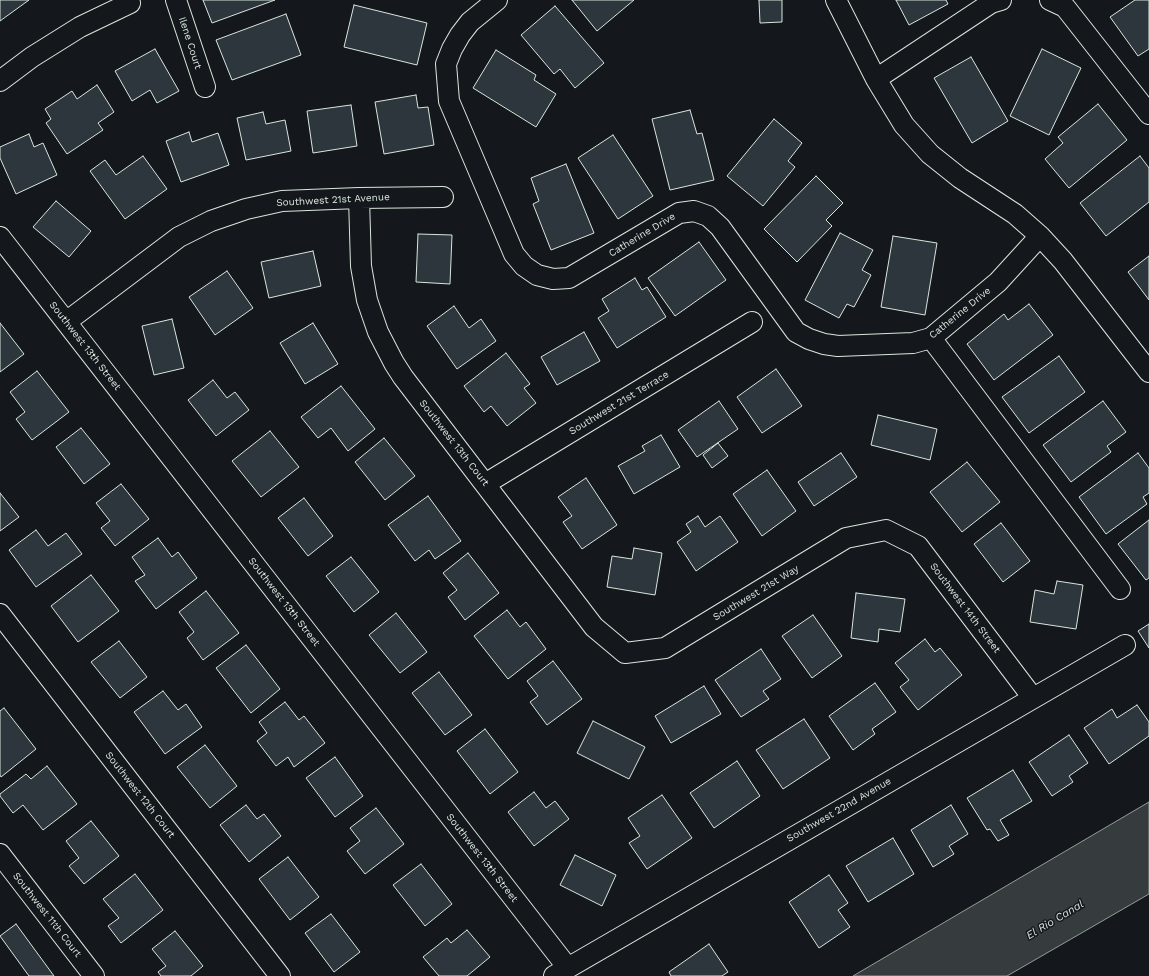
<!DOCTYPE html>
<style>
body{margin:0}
canvas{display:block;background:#14181c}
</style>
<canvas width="1149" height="976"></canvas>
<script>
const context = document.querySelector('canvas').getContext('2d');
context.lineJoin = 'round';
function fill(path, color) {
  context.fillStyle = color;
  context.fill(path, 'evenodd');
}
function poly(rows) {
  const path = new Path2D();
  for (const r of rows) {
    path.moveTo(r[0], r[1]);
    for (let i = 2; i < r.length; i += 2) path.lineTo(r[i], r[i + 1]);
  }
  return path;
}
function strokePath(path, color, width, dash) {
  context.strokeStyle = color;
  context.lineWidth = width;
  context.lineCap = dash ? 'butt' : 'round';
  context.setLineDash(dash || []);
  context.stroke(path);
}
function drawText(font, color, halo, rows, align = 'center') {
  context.font = font + ' "Work Sans",sans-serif';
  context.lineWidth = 3;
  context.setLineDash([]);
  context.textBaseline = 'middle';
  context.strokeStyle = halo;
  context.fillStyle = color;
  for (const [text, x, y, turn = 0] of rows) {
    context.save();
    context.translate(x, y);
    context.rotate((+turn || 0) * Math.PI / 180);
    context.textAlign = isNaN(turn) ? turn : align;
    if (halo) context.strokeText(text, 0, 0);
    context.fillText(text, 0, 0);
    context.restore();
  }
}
const water = poly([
 [1149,802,1149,894,1007,976,853,976,1149,802]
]);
fill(water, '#363b3e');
strokePath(water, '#939e99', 1);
const building = poly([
 [0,0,29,0,0,21,0,0],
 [203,0,275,0,212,23,203,0],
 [572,0,634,0,597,31,572,0],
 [759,0,782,0,782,22,760,23,759,0],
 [896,0,946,0,948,4,909,25,896,0],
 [1135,0,1149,0,1149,49,1138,56,1110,17,1135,0],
 [354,5,427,23,417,65,344,47,354,5],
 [555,6,604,63,575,88,560,69,554,74,521,35,555,6],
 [286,14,301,55,232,80,216,40,286,14],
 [155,49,179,91,157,103,150,90,132,101,115,71,155,49],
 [1042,49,1081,68,1049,135,1010,116,1042,49],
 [496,50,536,75,534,80,556,94,536,127,473,88,496,50],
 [971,57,1008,121,972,143,934,78,971,57],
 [97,85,114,112,98,123,103,130,67,154,46,123,51,119,45,109,72,91,77,99,97,85],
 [416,95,418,108,428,107,434,145,384,154,375,102,416,95],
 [1098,104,1127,140,1069,188,1045,159,1063,143,1058,137,1098,104],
 [351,105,357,146,313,153,307,111,351,105],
 [690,110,697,134,702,133,714,180,670,190,652,119,690,110],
 [263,112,266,124,285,120,291,151,246,160,237,118,263,112],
 [774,119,802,143,788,161,795,167,763,206,727,176,774,119],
 [189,132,192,142,218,133,229,165,181,182,166,141,189,132],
 [29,134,34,147,43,143,57,175,16,194,0,158,0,147,29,134],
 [613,135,653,196,618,219,578,158,613,135],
 [143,156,167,189,125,219,90,171,105,160,116,175,143,156],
 [1140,156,1149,168,1149,202,1106,236,1080,203,1140,156],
 [566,164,594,233,551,250,533,204,539,201,531,178,566,164],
 [816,176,843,203,826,220,832,226,797,262,764,229,816,176],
 [56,201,91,231,69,257,33,227,56,201],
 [840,233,873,250,862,270,871,275,854,307,847,304,839,318,805,300,840,233],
 [418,234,452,235,450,284,416,282,418,234],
 [893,236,937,243,925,315,881,307,893,236],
 [699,242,726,280,675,316,648,278,699,242],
 [313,251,321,286,269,298,261,262,313,251],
 [1149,256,1149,300,1128,272,1149,256],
 [227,271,253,308,215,335,189,297,227,271],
 [635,278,642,290,647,287,666,317,617,348,598,318,609,311,602,299,635,278],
 [1029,304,1053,335,994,380,967,344,1004,314,1008,320,1029,304],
 [454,306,469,328,481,319,496,341,457,369,427,326,454,306],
 [172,319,184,368,154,375,142,326,172,319],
 [0,323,24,354,0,372,0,323],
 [313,323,338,364,305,384,280,343,313,323],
 [584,332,600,361,557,385,541,357,584,332],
 [506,353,530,384,524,388,536,403,507,426,491,406,484,412,464,386,506,353],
 [1059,356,1085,392,1029,433,1002,397,1059,356],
 [776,369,802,406,762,433,737,397,776,369],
 [37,371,69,412,32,440,16,419,25,412,10,392,37,371],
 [213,380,227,398,235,392,249,410,216,436,188,400,213,380],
 [341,386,375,429,348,451,331,428,318,438,301,417,341,386],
 [719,401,738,429,697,457,678,430,719,401],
 [1103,401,1126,432,1107,446,1111,452,1071,482,1043,445,1103,401],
 [878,415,937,429,930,460,871,445,878,415],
 [81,428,110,464,84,484,56,447,81,428],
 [270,431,299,467,261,497,232,461,270,431],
 [661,435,680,467,634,494,618,466,645,451,642,446,661,435],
 [384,438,415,476,385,500,355,462,384,438],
 [718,443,728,456,712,468,703,455,718,443],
 [841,453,857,477,814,506,798,482,841,453],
 [1138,453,1149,468,1149,493,1143,497,1147,504,1106,534,1079,497,1138,453],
 [967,462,1000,502,962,532,930,492,967,462],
 [767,470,796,511,762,536,733,494,767,470],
 [586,478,617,525,582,549,563,522,572,516,558,497,586,478],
 [121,484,149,519,115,546,101,528,110,521,96,503,121,484],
 [0,493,19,517,0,531,0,493],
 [428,496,461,541,435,559,429,550,415,561,388,525,428,496],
 [304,498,333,536,308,556,278,518,304,498],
 [698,516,705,527,720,516,738,542,696,571,677,542,691,532,686,524,698,516],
 [1149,520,1149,578,1146,580,1118,544,1149,520],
 [1001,523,1030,561,1003,582,974,544,1001,523],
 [36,530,48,546,66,533,82,554,36,587,9,550,36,530],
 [158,538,172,557,178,552,197,578,156,609,135,581,145,575,132,557,158,538],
 [634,548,662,553,655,595,607,587,612,556,632,559,634,548],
 [468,553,499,593,465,620,448,597,457,590,443,573,468,553],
 [351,557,379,592,354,612,326,576,351,557],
 [91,575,119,611,78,642,51,606,91,575],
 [1057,581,1083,585,1076,629,1030,622,1035,590,1054,594,1057,581],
 [206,591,239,633,203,660,187,638,194,632,179,612,206,591],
 [856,593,905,599,900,632,879,629,878,642,851,638,856,593],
 [507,610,520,627,526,622,546,649,508,679,474,636,507,610],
 [396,613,427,652,400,673,369,635,396,613],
 [813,615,842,656,812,678,782,636,813,615],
 [1149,624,1149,648,1138,631,1149,624],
 [925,639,935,652,940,648,962,675,918,710,900,687,909,680,895,663,925,639],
 [119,641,147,677,120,698,91,662,119,641],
 [246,645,280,689,251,713,216,668,246,645],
 [761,649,781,679,763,691,769,699,741,717,715,680,761,649],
 [553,661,582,699,547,725,530,702,538,696,527,681,553,661],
 [439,672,472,715,445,735,412,693,439,672],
 [875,683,896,712,872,729,875,734,853,750,829,716,875,683],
 [704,686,721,714,671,743,655,716,704,686],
 [163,691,178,710,186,704,202,727,165,754,134,712,163,691],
 [285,702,299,720,304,716,325,743,294,767,288,757,276,766,257,741,267,733,259,722,285,702],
 [1137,705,1149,722,1149,736,1109,764,1084,728,1112,709,1117,718,1137,705],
 [4,708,36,749,1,777,0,775,0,711,4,708],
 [804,719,830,758,783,789,756,750,804,719],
 [593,721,645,747,629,779,577,753,593,721],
 [485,729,518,772,490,794,457,751,485,729],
 [1069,735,1088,763,1069,776,1073,782,1052,796,1029,762,1069,735],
 [205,745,237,786,210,808,177,767,205,745],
 [335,757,363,796,335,817,306,778,335,757],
 [737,761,760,796,714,828,690,793,737,761],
 [47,766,77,804,43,830,23,805,13,813,0,796,0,794,26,774,31,779,47,766],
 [1013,770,1032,801,1000,820,1009,835,998,841,990,829,987,830,967,798,1013,770],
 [534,792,546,808,555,801,569,819,534,846,508,812,534,792],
 [662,795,692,838,647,869,629,843,640,836,628,818,662,795],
 [246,805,257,819,264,814,281,836,249,862,220,825,246,805],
 [951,805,968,834,949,846,954,854,933,867,911,830,951,805],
 [376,808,404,844,365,874,347,851,360,841,350,828,376,808],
 [91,821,119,856,84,884,69,866,79,858,66,841,91,821],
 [893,838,914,874,868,902,846,866,893,838],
 [575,855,616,875,602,906,560,885,575,855],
 [288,857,319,897,290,920,259,879,288,857],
 [421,864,452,904,425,926,393,885,421,864],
 [135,874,163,910,121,943,108,926,119,918,103,899,135,874],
 [829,875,848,903,838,910,850,927,819,948,789,902,829,875],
 [331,914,360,952,334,972,305,933,331,914],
 [16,924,54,976,29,976,0,936,16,924],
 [467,930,490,957,467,976,439,976,423,957,447,938,451,943,467,930],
 [175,931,203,966,191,976,161,976,158,972,166,966,152,949,175,931],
 [709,944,728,972,722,976,671,976,669,972,709,944]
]);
fill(building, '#2c363c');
strokePath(building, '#d8e6dc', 1);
const street = poly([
 [176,0,205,87],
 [497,0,470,22,460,35,452,49,446,64,449,101,514,254,524,266,537,275,553,279,569,278,679,213,694,211,708,216,720,227,796,332,809,339,824,344,838,346,913,343,931,338,998,282,1040,236],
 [836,0,876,79,904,125,930,154,960,178,1015,214,1040,236,1063,261,1149,372],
 [1050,0,1065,7,1149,114],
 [876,79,991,3,1001,0],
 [0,81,32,57,80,27,130,3],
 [359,198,361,266,367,300,378,332,394,363,403,377,594,627,625,653,665,648,846,538,886,530,918,546,1033,698],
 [0,237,568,968],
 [66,322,179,237,211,221,246,209,282,201,359,198,443,197],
 [931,338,1120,589],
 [485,484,752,322],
 [0,614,280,976],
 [0,854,94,976],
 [554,976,1125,645]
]);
strokePath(street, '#d8e6dc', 22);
strokePath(street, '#14181c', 20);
drawText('10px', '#d8e6dc', '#14181c', [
 ["Ilene Court",190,43,72],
 ["Southwest 21st Avenue",333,200,-3],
 ["Catherine Drive",642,235,-31],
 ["Catherine Drive",960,313,-39],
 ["Southwest 13th Street",85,346,52],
 ["Southwest 21st Terrace",619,403,-31],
 ["Southwest 13th Court",454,443,52],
 ["Southwest 21st Way",756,593,-31],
 ["Southwest 13th Street",284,602,52],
 ["Southwest 14th Street",965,608,53],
 ["Southwest 12th Court",140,795,52],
 ["Southwest 22nd Avenue",839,810,-30],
 ["Southwest 13th Street",482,858,52],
 ["Southwest 11th Court",47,915,52]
]);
drawText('italic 11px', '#d8e6dc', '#14181c', [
 ["El Rio Canal",1055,920,-31]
]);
</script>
